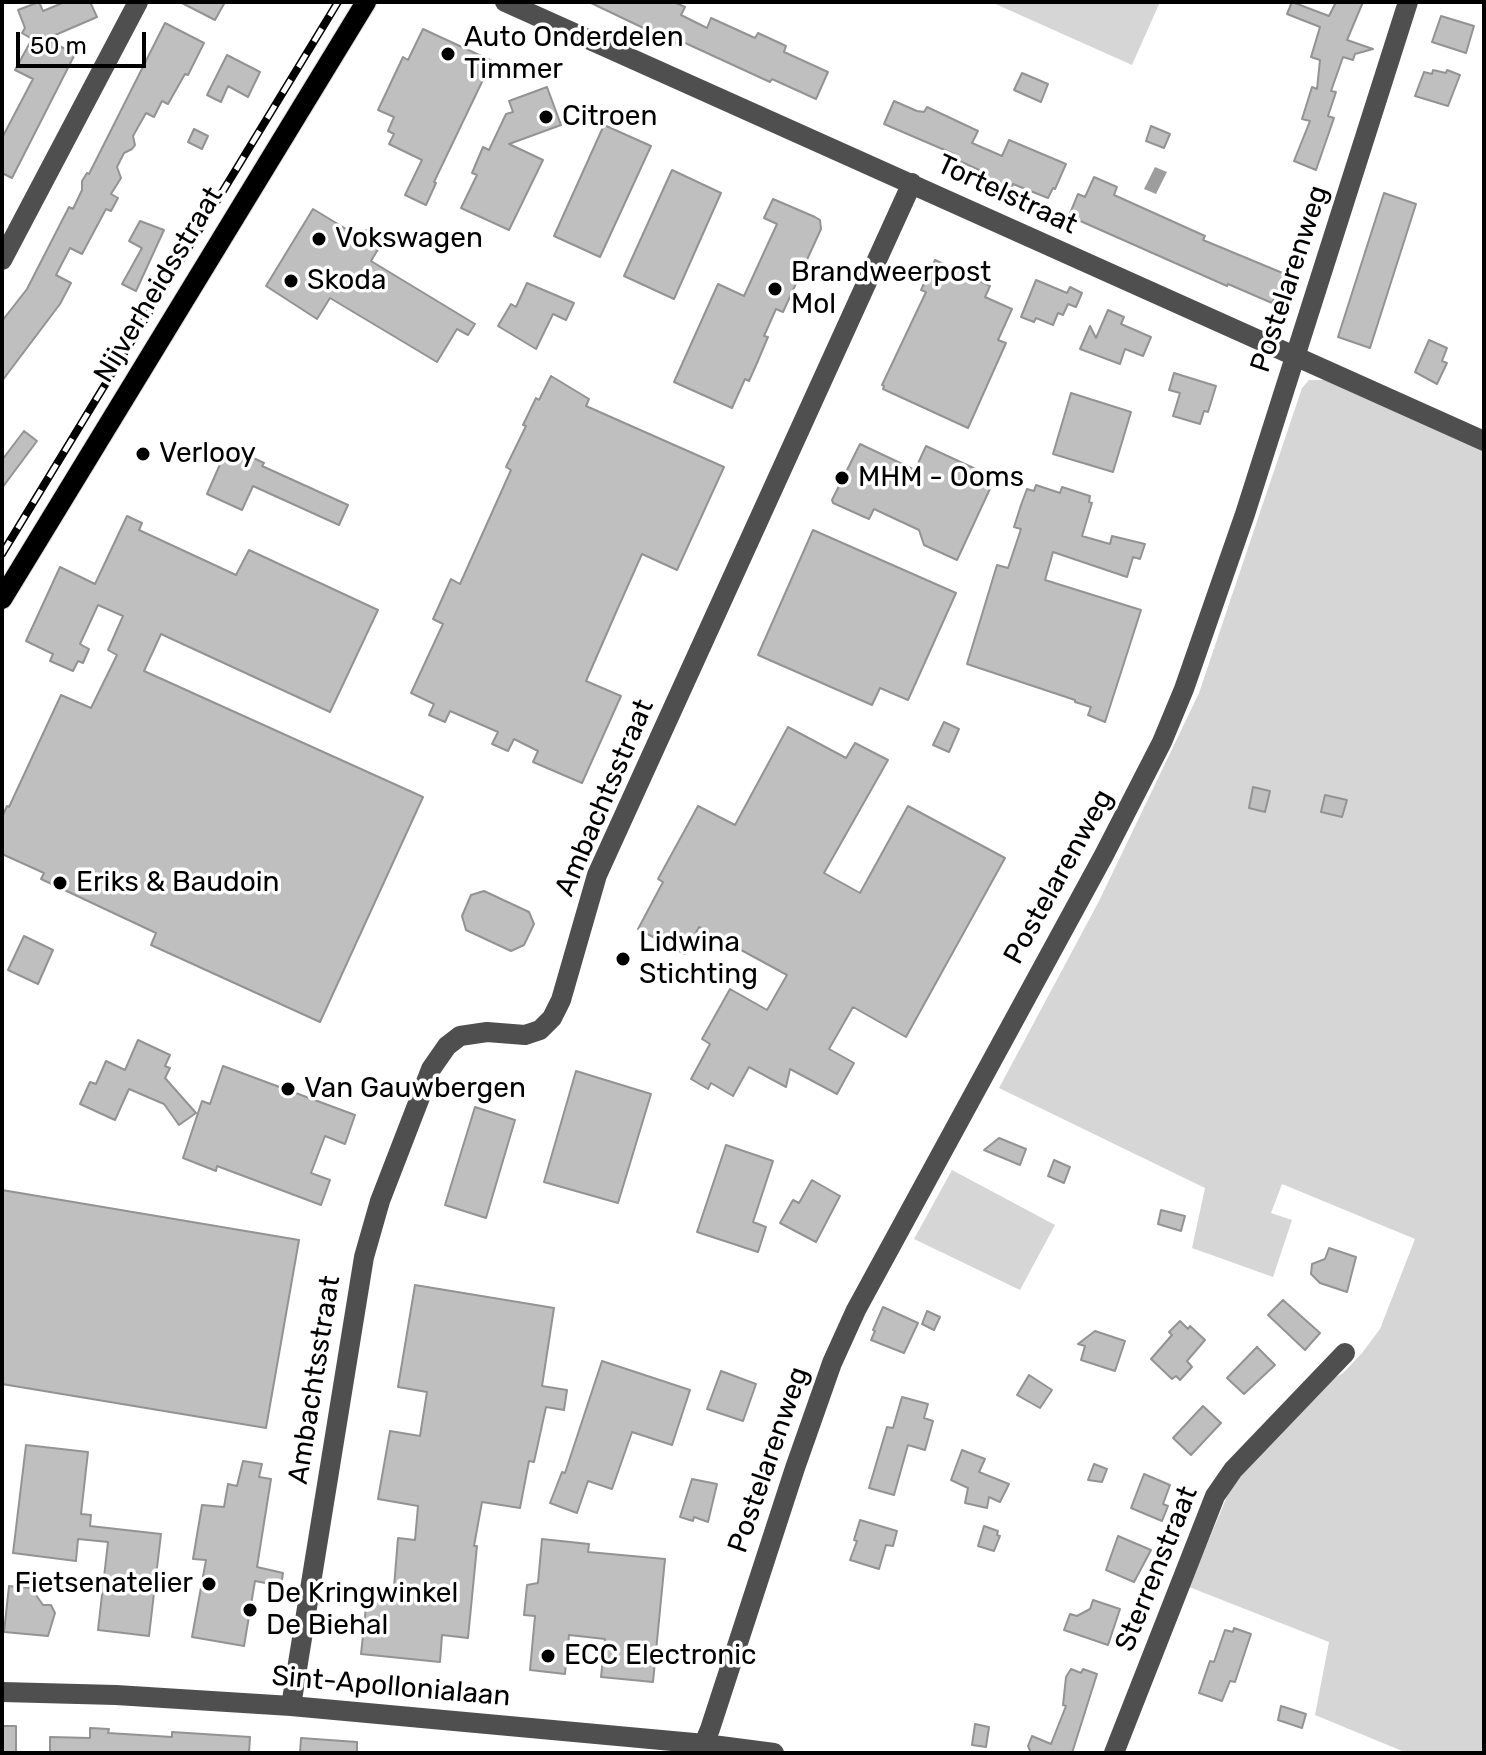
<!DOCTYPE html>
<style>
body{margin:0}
#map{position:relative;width:1486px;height:1755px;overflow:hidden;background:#fff;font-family:Rubik,sans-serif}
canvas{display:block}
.frame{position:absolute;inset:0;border:4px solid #000;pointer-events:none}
.scale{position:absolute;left:16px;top:32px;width:130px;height:36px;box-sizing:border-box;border:4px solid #000;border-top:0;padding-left:10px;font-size:24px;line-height:28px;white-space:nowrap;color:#000;-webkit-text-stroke:6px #fff;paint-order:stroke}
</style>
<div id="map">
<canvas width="1486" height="1755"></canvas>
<div class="frame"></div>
<div class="scale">50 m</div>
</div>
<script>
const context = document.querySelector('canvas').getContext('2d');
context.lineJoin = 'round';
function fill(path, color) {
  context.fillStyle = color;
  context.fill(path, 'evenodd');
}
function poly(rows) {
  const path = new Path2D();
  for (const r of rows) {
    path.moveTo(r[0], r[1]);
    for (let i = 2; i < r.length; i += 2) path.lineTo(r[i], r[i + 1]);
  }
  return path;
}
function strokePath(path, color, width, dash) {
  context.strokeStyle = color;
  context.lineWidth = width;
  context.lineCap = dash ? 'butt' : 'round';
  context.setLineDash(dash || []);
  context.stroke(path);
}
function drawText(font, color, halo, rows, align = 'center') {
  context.font = font + ' Rubik,sans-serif';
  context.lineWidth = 7;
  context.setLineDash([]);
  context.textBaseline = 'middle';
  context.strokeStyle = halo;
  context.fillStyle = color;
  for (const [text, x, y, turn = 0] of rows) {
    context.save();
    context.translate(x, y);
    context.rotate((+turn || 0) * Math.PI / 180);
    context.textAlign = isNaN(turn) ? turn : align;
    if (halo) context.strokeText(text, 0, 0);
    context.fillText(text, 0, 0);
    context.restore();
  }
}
fill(poly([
 [991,2,1160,2,1132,65],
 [1309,380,1326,380,1484,449,1484,1753,1407,1753,1315,1715,1329,1642,1189,1587,1231,1487,1329,1381,1343,1373,1362,1353,1380,1329,1415,1239,1282,1184,1271,1213,1292,1220,1273,1277,1192,1248,1205,1188,999,1088,1099,901,1199,693,1302,388],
 [952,1170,1055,1225,1020,1290,914,1239]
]), '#d6d6d6');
fill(poly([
 [1155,167,1167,172,1156,194,1144,189]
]), '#9d9d9d');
const building = poly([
 [39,2,43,11,65,2,90,2,97,17,46,39,75,54,12,178,2,173,2,138,33,79,15,70,32,39,22,33,25,28,18,10,39,2],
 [180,2,225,2,215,20,180,2],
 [589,2,674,2,685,7,681,15,707,28,711,18,755,38,758,33,786,46,784,52,828,72,816,99,772,79,770,82,683,42,681,46,589,2],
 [1292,2,1329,16,1336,2,1363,2,1347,40,1373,49,1355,54,1353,60,1343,57,1331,91,1336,92,1328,116,1334,118,1316,170,1294,161,1310,121,1302,119,1312,87,1317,89,1320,60,1311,57,1320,27,1287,14,1292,2],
 [1441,16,1474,26,1466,53,1432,42,1441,16],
 [165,23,204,43,188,75,185,74,168,104,162,101,154,117,146,113,133,136,135,145,132,149,124,153,117,167,121,178,111,194,118,198,111,211,106,209,82,254,70,248,56,275,71,283,60,304,2,381,2,321,27,289,69,207,73,209,82,190,82,181,87,173,89,174,165,23],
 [423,29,492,61,434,182,436,183,426,205,405,195,422,160,389,144,394,134,388,131,394,117,378,110,403,57,408,60,423,29],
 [227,55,260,72,248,97,228,86,221,102,207,95,227,55],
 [1433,70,1446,73,1447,70,1460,75,1448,106,1415,96,1424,72,1432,74,1433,70],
 [1022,73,1048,84,1041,102,1014,90,1022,73],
 [547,87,561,125,509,144,543,160,509,230,461,208,477,175,472,173,483,147,489,150,506,114,513,112,509,101,547,87],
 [894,101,917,111,924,112,927,107,978,131,972,143,1002,156,1009,140,1066,164,1055,189,1053,188,1048,198,1013,184,1011,190,977,174,979,170,953,158,954,154,884,124,894,101],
 [604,125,651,146,600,257,554,236,604,125],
 [1151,126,1170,134,1164,148,1146,141,1151,126],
 [194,129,208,136,202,149,188,142,194,129],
 [672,170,721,193,674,299,624,276,672,170],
 [1094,177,1117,187,1114,195,1205,236,1203,240,1285,274,1272,303,1228,284,1227,286,1069,216,1078,194,1085,197,1094,177],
 [1384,193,1416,204,1370,348,1338,337,1384,193],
 [773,199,815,217,820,220,821,229,783,312,776,309,764,336,768,337,757,363,749,381,745,379,732,408,674,382,718,284,744,296,777,224,764,218,773,199],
 [313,209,361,238,366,230,383,241,371,261,475,324,468,335,457,329,437,362,330,298,317,319,266,286,313,209],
 [140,221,164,230,136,291,122,284,142,248,129,241,140,221],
 [935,260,990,286,985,297,1012,309,998,340,1006,343,968,428,883,389,884,386,882,385,926,292,921,290,935,260],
 [1036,280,1067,293,1070,287,1082,293,1076,307,1068,304,1063,315,1058,313,1053,325,1036,318,1034,322,1021,317,1036,280],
 [527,283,574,303,566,320,553,314,536,349,498,326,511,304,516,307,527,283],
 [1108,310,1124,317,1121,324,1151,337,1143,356,1125,349,1120,364,1080,349,1090,326,1096,338,1108,310],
 [1429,340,1447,348,1442,361,1447,363,1437,384,1415,372,1429,340],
 [1174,373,1216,386,1208,412,1204,411,1200,424,1173,416,1180,393,1169,390,1174,373],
 [551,376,589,399,586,406,724,467,677,570,642,554,617,610,586,681,621,696,582,783,533,762,538,751,514,739,508,751,492,744,498,732,450,711,445,722,429,715,434,704,411,693,443,624,433,619,451,579,460,584,511,470,506,467,526,426,523,425,536,398,539,400,551,376],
 [1071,393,1131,412,1113,472,1053,454,1071,393],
 [24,431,37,441,2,488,2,460,24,431],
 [860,444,915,470,926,446,995,478,957,560,924,545,919,530,874,509,869,519,833,503,832,500,860,444],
 [228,446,264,463,262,466,348,505,339,525,253,486,242,510,207,494,228,446],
 [1036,485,1060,493,1062,487,1090,496,1089,502,1092,503,1082,536,1110,544,1112,536,1145,544,1140,559,1133,557,1127,577,1053,552,1045,580,1141,610,1105,722,1088,715,1091,707,1075,702,1075,700,967,664,997,565,1008,568,1021,529,1014,527,1021,505,1027,489,1034,491,1036,485],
 [127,516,142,523,139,530,236,575,249,550,378,610,330,712,161,634,144,671,423,797,320,1022,151,945,156,933,41,879,44,873,2,854,2,817,7,806,9,807,61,695,91,708,117,655,108,650,123,616,98,605,80,644,89,649,83,663,78,661,73,671,50,661,53,654,26,641,60,567,95,584,127,516],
 [813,530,956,593,908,700,880,688,872,705,758,655,813,530],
 [944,722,959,729,949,752,933,745,944,722],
 [788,727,846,758,855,743,888,760,824,873,860,893,908,806,1005,858,906,1037,853,1007,829,1049,854,1063,837,1094,790,1069,786,1087,749,1067,733,1096,711,1083,708,1089,691,1079,710,1044,702,1039,730,989,767,1010,787,975,699,927,685,954,638,929,663,882,658,879,698,806,735,825,788,727],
 [1253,787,1270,791,1265,812,1249,808,1253,787],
 [1325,795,1347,800,1342,817,1321,812,1325,795],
 [484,891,529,912,534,924,524,945,511,951,466,930,462,916,471,895,484,891],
 [24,936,53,950,38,984,8,970,24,936],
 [138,1040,170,1055,165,1066,170,1068,165,1078,196,1113,179,1125,164,1104,129,1089,115,1120,80,1104,90,1082,96,1084,106,1061,125,1070,138,1040],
 [223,1066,355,1115,345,1144,325,1136,311,1173,330,1180,321,1205,217,1166,216,1171,183,1158,202,1101,210,1104,223,1066],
 [576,1071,651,1094,618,1203,544,1182,576,1071],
 [475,1107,515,1120,486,1218,445,1205,475,1107],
 [999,1138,1026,1149,1020,1165,984,1150,999,1138],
 [726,1145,773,1161,753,1222,766,1227,758,1252,697,1232,726,1145],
 [1054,1160,1070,1167,1064,1183,1048,1176,1054,1160],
 [812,1180,840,1196,816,1242,780,1223,793,1200,799,1203,812,1180],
 [2,1190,299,1240,266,1428,2,1384,2,1190],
 [1161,1210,1185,1216,1181,1231,1158,1224,1161,1210],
 [1329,1248,1356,1257,1347,1292,1320,1283,1311,1274,1312,1264,1325,1259,1329,1248],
 [415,1285,554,1308,542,1386,567,1390,564,1410,546,1407,534,1462,529,1461,520,1508,482,1502,474,1546,477,1546,468,1638,442,1635,440,1662,361,1654,367,1597,393,1599,398,1538,415,1540,418,1506,378,1499,390,1431,420,1436,427,1392,398,1387,415,1285],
 [1283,1300,1320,1333,1305,1350,1268,1315,1283,1300],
 [883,1307,918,1323,904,1353,871,1340,875,1331,873,1330,883,1307],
 [927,1311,940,1317,934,1330,922,1324,927,1311],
 [1180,1321,1188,1329,1190,1326,1205,1340,1187,1361,1192,1367,1180,1380,1176,1376,1172,1379,1151,1359,1172,1335,1169,1332,1180,1321],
 [1095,1331,1125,1341,1115,1371,1081,1360,1085,1346,1078,1344,1095,1331],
 [1257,1347,1275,1365,1244,1394,1227,1378,1257,1347],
 [602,1361,690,1390,672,1445,632,1432,612,1489,588,1481,577,1513,550,1503,562,1472,565,1473,602,1361],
 [721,1371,756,1384,743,1421,707,1409,721,1371],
 [1029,1375,1052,1390,1040,1408,1017,1395,1029,1375],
 [902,1397,928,1404,924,1418,933,1421,925,1450,908,1445,894,1495,869,1488,887,1427,893,1428,902,1397],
 [1203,1406,1221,1423,1191,1455,1173,1438,1203,1406],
 [26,1445,88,1452,81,1514,91,1515,90,1526,161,1534,149,1636,98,1630,108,1542,78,1539,76,1561,13,1553,26,1445],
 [962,1450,985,1459,979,1472,1009,1484,1000,1502,989,1497,987,1508,965,1503,968,1488,951,1480,962,1450],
 [243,1461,262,1464,259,1477,271,1479,257,1567,283,1573,281,1586,255,1581,244,1646,192,1637,206,1560,193,1559,202,1505,224,1507,228,1484,237,1486,243,1461],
 [1094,1464,1107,1469,1102,1482,1088,1480,1094,1464],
 [1144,1474,1170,1485,1163,1504,1168,1506,1162,1521,1131,1508,1144,1474],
 [692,1479,717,1484,708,1522,694,1517,693,1521,680,1517,692,1479],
 [860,1520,897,1531,893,1546,886,1545,879,1569,850,1560,857,1541,854,1540,860,1520],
 [984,1526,998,1531,997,1535,1000,1536,994,1551,978,1546,984,1526],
 [1118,1536,1151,1550,1134,1582,1106,1570,1118,1536],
 [542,1539,589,1544,588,1552,665,1559,653,1682,601,1677,605,1639,569,1635,565,1674,530,1670,535,1616,524,1615,527,1585,538,1583,542,1539],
 [9,1586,31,1588,43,1605,51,1605,55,1613,48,1636,4,1632,9,1586],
 [1093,1600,1120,1609,1108,1645,1064,1630,1070,1614,1077,1616,1090,1609,1093,1600],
 [1234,1628,1251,1634,1235,1682,1230,1681,1222,1701,1199,1693,1210,1661,1214,1662,1225,1630,1233,1632,1234,1628],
 [1071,1669,1081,1673,1083,1669,1097,1674,1072,1753,1031,1753,1028,1746,1032,1736,1051,1744,1066,1706,1063,1705,1066,1677,1071,1669],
 [1281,1706,1306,1714,1302,1728,1278,1720,1281,1706],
 [975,1724,989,1727,986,1747,972,1745,975,1724],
 [2,1726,16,1726,16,1753,2,1753,2,1726],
 [90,1728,109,1729,108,1733,172,1737,172,1732,250,1737,249,1753,50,1753,50,1737,90,1738,90,1728],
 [301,1738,357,1742,357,1753,300,1753,301,1738]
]);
fill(building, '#bfbfbf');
strokePath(building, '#939393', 2);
const major = poly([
 [2,599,366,2]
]);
strokePath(major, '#dbdbdb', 22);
strokePath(poly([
 [505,2,1484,441],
 [2,260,138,2],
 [2,1692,116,1695,291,1706,705,1744,774,1753],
 [291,1706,364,1257,380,1201,431,1069,447,1046,460,1036,487,1032,525,1035,540,1030,552,1018,561,1000,597,875,912,183],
 [700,1753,710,1729,795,1468,832,1363,856,1310,1104,855,1162,742,1184,689,1245,514,1408,2],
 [1114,1753,1215,1496,1233,1470,1345,1353]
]), '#4f4f4f', 20);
strokePath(major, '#000', 20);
const rail = poly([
 [2,554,338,2]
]);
strokePath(rail, '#000', 8);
strokePath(rail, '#fff', 5, [15]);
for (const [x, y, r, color] of [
 [448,54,8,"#000"],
 [546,117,8,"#000"],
 [319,239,8,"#000"],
 [291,281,8,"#000"],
 [775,289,8,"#000"],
 [143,454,8,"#000"],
 [842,478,8,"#000"],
 [60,883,8,"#000"],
 [623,959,8,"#000"],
 [288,1089,8,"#000"],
 [209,1584,8,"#000"],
 [250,1610,8,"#000"],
 [548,1656,8,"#000"]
]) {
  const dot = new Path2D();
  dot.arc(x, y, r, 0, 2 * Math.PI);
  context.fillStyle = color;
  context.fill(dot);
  strokePath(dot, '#fff', 3);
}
drawText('28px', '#000', '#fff', [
 ["Auto Onderdelen",464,38],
 ["Timmer",464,70],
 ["Citroen",562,117],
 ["Vokswagen",335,239],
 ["Brandweerpost",791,273],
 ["Mol",791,305],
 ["Skoda",307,281],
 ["Verlooy",159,454],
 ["MHM - Ooms",858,478],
 ["Eriks & Baudoin",76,883],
 ["Lidwina",639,943],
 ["Stichting",639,975],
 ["Van Gauwbergen",304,1089],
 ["Fietsenatelier",193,1584,"right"],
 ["De Kringwinkel",266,1594],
 ["De Biehal",266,1626],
 ["ECC Electronic",564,1656]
], 'left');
drawText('28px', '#000', '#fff', [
 ["Tortelstraat",1007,195,25],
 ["Postelarenweg",1290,279,-72],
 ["Nijverheidsstraat",159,285,-59],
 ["Ambachtsstraat",605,798,-67],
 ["Postelarenweg",1059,877,-61],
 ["Ambachtsstraat",315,1380,-81],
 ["Postelarenweg",769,1460,-71],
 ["Sterrenstraat",1157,1569,-68],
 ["Sint-Apollonialaan",391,1687,5]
]);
</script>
